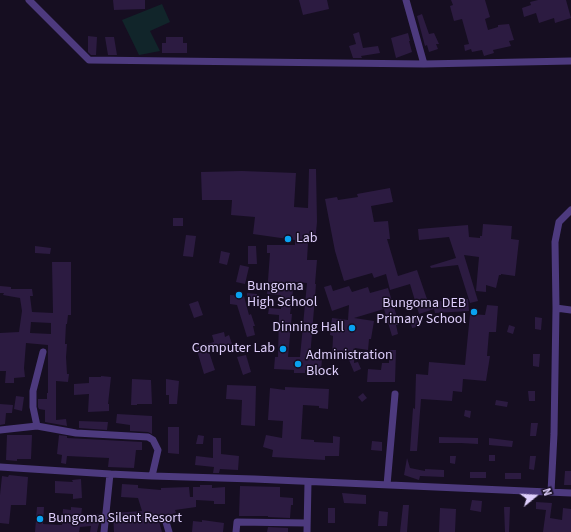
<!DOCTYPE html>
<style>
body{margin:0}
#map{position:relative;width:571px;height:532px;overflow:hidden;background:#160e21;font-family:"Source Sans 3",sans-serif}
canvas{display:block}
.north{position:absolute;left:515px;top:476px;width:40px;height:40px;-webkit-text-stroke:3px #160e21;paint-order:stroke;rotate:72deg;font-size:11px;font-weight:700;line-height:16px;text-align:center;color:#dfcffd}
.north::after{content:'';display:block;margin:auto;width:14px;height:18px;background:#dfcffd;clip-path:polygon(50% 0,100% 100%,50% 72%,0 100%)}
</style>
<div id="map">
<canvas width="571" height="532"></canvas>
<div class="north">N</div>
</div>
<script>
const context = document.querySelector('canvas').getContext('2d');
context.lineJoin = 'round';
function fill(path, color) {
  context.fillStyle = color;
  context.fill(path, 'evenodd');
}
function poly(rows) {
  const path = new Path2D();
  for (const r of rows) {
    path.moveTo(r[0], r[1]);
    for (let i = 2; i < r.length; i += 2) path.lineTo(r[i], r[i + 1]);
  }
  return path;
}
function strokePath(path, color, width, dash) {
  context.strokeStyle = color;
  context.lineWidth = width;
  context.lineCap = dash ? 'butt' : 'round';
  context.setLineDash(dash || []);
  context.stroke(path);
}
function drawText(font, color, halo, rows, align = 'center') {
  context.font = font + ' "Source Sans 3",sans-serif';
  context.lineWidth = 3;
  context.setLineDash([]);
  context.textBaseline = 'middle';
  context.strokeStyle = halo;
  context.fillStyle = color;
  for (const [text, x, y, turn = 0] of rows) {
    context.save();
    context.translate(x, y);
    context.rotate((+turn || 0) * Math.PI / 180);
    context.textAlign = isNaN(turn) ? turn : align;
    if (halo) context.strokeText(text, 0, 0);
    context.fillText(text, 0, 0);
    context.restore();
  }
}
fill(poly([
 [162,4,170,22,150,31,160,51,139,55,122,20]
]), '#11252a');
fill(poly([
 [113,0,145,0,145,9,114,10],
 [299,0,327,0,329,9,303,15],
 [451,0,485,0,490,17,485,19,488,30,498,27,498,25,509,24,514,40,509,41,511,46,493,50,494,53,484,56,482,50,472,52,471,49,465,51,464,45,469,44,462,19,454,21,451,10,450,6,453,5],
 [538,0,566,0,571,18,555,23,554,18,539,23,536,13,524,17,522,8,531,5,530,2],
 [422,14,429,34,434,33,439,44,436,44,438,49,429,52,427,45,425,46,417,16],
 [359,32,363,48,378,46,380,53,361,56,362,58,353,58,349,46,356,44,353,34],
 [408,33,410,41,409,41,412,52,396,58,391,38],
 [88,36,97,37,96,55,91,55,88,52],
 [105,37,114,37,117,55,108,55],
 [166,37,183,37,183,43,187,43,187,53,162,53,162,43,166,43],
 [309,169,316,169,317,222,315,243,308,243,307,260,317,260,315,284,316,284,310,358,322,359,321,371,305,370,305,373,294,373,294,370,274,369,275,357,278,357,279,315,268,314,269,308,281,309,281,295,267,294,270,253,267,253,267,245,295,245,295,240,253,234,255,217,231,215,232,200,202,200,201,172,242,171,296,173,294,207,308,208],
 [294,282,307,283,300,357,288,357,292,314,290,314],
 [390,188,393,202,371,206,374,222,388,221,390,239,387,239,398,276,417,270,428,302,468,299,469,311,435,313,434,309,419,314,410,284,390,290,386,274,374,278,372,273,344,281,335,251,325,199,337,197,338,200,358,197,357,194],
 [173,218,183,218,183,226,173,226],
 [483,224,512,226,511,239,519,240,515,276,501,274,501,275,499,275,496,288,486,285,486,292,476,291,479,257,464,255,478,301,470,303,458,265,431,268,430,266,456,258,449,237,419,240,418,229,468,225,469,237,480,238,480,236,482,236],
 [186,235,196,236,193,257,183,256],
 [35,246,51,248,50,254,35,253],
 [248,246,256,246,257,264,248,264],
 [221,251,230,253,227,265,219,263],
 [52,262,71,262,71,315,68,315,67,324,66,324,65,344,67,344,66,357,67,374,69,374,68,382,56,381,56,420,66,419,67,426,45,422,45,410,39,409,38,407,38,399,47,399,47,393,48,393,48,345,26,343,24,368,25,377,14,378,14,383,5,383,6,371,0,371,0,333,19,332,22,311,20,298,3,295,4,293,0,293,0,286,11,287,11,289,32,289,33,296,30,296,32,312,53,313],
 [31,322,51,323,51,334,30,333],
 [240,265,249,267,245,284,236,282],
 [331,285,333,291,349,286,352,292,368,287,370,293,388,288,397,317,396,317,398,325,396,325,398,334,392,336,384,309,354,318,374,321,371,339,369,339,368,350,355,348,354,363,358,362,361,369,354,372,349,360,332,359,333,336,330,335,332,318,348,320,349,305,332,311,324,287],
 [247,293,257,294,257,302,247,301],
 [230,295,244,296,249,315,251,314,255,326,253,326,255,335,247,337,237,305,230,304],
 [198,301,203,315,194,318,189,304],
 [487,305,498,306,496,332,489,332,487,356,490,356,486,381,463,379,462,392,453,391,452,401,421,399,417,451,410,451,413,408,415,409,416,374,428,375,429,362,465,365,470,314,485,315],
 [535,317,542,318,541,330,535,329],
 [420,318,421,326,412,328,410,320],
 [509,325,515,327,513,334,507,332],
 [224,332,225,337,229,335,232,344,209,352,215,370,204,374,196,347,214,342,212,335],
 [389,350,396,350,395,382,367,382,368,369,381,370,382,363,389,363],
 [533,354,540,354,539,367,533,366],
 [246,355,251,372,243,375,237,357],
 [101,376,111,377,108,404,109,404,109,411,88,412,89,394,74,395,74,384,89,383,89,377,101,377],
 [132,379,151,380,152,404,137,404,137,405,131,405],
 [166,379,179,381,177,404,169,404,169,395,166,395],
 [227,385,256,386,255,426,241,425,242,400,226,399],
 [285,387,329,389,328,409,319,408,319,406,303,405,301,439,314,440,314,442,333,443,333,436,340,437,339,456,325,456,325,460,272,457,273,450,263,447,266,435,282,438,283,421,268,420,270,388,285,390],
 [528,391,535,391,535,401,529,401],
 [363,393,367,398,362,402,358,397],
 [16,396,24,397,22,411,14,409],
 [496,400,508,402,507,407,495,405],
 [0,404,13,405,12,413,6,413,5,424,0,425],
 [465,410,471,411,470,418,464,416],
 [117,414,152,416,152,434,148,432,130,431,130,425,116,423],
 [79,421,108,422,107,430,79,428],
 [531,423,538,423,536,436,530,436],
 [168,427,179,427,179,454,168,453],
 [7,435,32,435,31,459,17,459,17,461,6,460],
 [59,435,67,436,67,438,142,442,142,450,136,450,134,468,108,467,109,458,67,456,66,464,61,463,62,455,57,454],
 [198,435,204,436,203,444,196,444],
 [439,437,478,438,478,444,461,443,439,443],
 [213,438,221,438,221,454,239,456,238,470,220,469,219,473,213,473,214,467,195,465,196,456,213,458],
 [489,438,513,441,512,447,489,445],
 [372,441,382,442,382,451,371,450],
 [489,455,495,455,495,461,489,461],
 [450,456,456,456,455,464,450,463],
 [530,456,536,456,534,470,529,469],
 [407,458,410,468,425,471,425,469,444,470,444,477,420,476,419,480,404,475],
 [565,471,571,471,571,485,564,485],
 [470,472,486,472,486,478,470,478],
 [505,473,521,473,521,479,505,479],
 [9,475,28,477,26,505,11,505,9,524,0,523,0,495,2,476,8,477],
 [81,479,82,498,73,499,73,494,55,493,55,481,73,482,72,480],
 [122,484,138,485,138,488,161,490,161,488,189,487,190,497,193,497,193,487,200,487,200,485,212,485,212,488,225,487,225,504,214,504,214,501,196,500,196,507,175,510,176,513,158,518,162,532,114,532,113,513,142,511,138,498,121,497],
 [240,486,280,487,280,497,293,498,293,505,291,505,290,518,268,517,268,516,239,516],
 [342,493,366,495,366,504,344,503],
 [472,500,482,501,481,512,470,510],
 [536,502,552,503,550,518,562,520,563,508,571,509,571,532,543,532,546,510,536,509],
 [403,505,409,505,407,532,400,532],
 [37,507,44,507,43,524,62,525,63,509,71,510,71,507,82,508,81,516,101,514,97,532,90,532,91,526,80,527,79,532,35,532],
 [504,507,510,507,509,532,505,532],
 [328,508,335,508,335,523,328,523],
 [440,508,456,509,455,532,439,532],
 [379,511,388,512,387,526,378,526],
 [202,520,224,523,223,532,192,532,193,521,202,522],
 [268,527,288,528,288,532,267,532]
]), '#2c1b41');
strokePath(poly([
 [29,0,89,60,424,64,571,61],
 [406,0,424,64],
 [556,308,571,310],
 [37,426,33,407,33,391,43,352],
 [0,430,37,426,76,433,148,437,153,440,158,450,152,476],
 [0,467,110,474],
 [387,485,395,394],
 [551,492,554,434,556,308,555,242,559,222,571,210],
 [166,522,169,532],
 [104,532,110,474,152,476,254,479,571,493],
 [236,532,237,522,307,523],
 [307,532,308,482]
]), '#4d3a7e', 7);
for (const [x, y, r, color] of [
 [288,239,4,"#09a1f0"],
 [239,295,4,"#09a1f0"],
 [474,312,4,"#09a1f0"],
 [352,328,4,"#09a1f0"],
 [283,349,4,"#09a1f0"],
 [298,364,4,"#09a1f0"],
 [40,519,4,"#09a1f0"]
]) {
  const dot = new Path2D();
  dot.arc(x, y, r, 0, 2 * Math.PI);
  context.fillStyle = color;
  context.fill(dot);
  strokePath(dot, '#160e21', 1.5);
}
drawText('14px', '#dfcffd', '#160e21', [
 ["Lab",296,239],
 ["Bungoma",247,287],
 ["High School",247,303],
 ["Bungoma DEB",466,304,"right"],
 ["Primary School",466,320,"right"],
 ["Dinning Hall",344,328,"right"],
 ["Computer Lab",275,349,"right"],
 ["Administration",306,356],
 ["Block",306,372],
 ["Bungoma Silent Resort",48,519]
], 'left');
</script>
